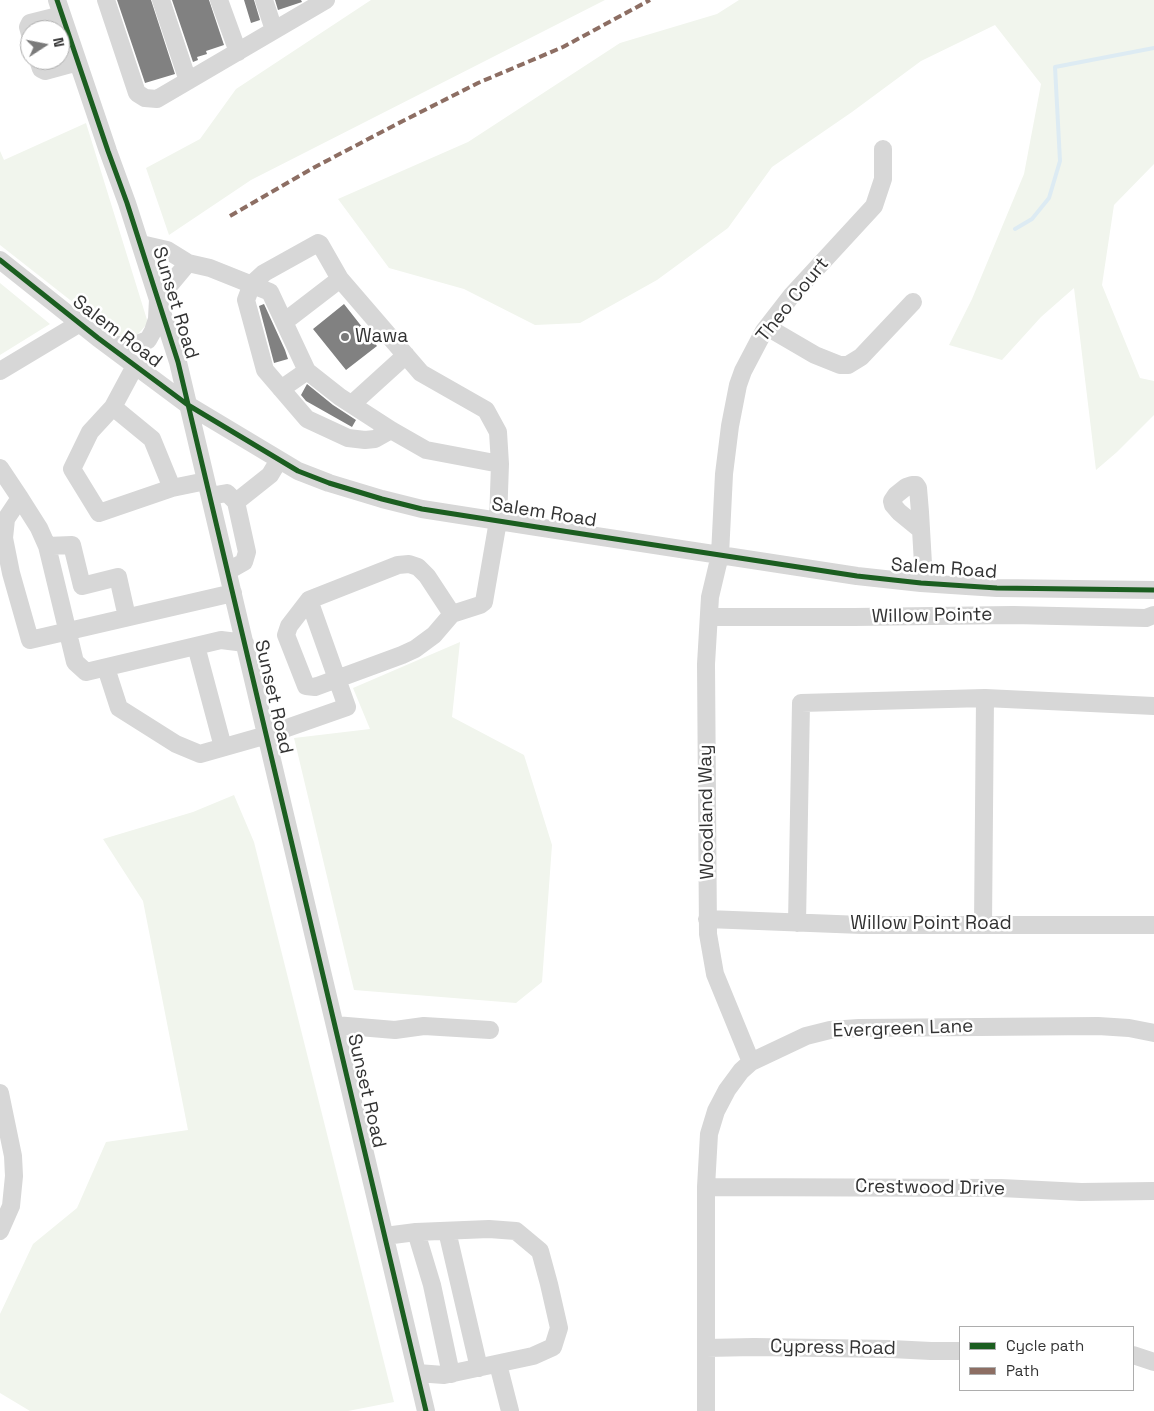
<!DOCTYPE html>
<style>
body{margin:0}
#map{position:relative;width:1154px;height:1411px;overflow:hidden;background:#fff;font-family:"Space Grotesk",sans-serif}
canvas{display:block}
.legend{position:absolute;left:959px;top:1326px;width:175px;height:65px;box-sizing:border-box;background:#fff;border:1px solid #adadad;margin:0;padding:6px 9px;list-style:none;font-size:15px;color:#333}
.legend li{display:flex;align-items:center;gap:10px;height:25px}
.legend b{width:25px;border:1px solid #adadad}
.north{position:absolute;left:20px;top:20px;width:50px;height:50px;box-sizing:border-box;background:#fff;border:1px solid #adadad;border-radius:50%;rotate:79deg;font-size:14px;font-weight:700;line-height:20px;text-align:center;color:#333}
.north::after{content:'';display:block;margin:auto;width:18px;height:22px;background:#7a7a7a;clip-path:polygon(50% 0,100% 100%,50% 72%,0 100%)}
</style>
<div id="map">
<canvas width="1154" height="1411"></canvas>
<ul class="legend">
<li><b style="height:6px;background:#1b5e20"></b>Cycle path</li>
<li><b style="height:6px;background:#8d6e63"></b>Path</li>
</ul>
<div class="north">N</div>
</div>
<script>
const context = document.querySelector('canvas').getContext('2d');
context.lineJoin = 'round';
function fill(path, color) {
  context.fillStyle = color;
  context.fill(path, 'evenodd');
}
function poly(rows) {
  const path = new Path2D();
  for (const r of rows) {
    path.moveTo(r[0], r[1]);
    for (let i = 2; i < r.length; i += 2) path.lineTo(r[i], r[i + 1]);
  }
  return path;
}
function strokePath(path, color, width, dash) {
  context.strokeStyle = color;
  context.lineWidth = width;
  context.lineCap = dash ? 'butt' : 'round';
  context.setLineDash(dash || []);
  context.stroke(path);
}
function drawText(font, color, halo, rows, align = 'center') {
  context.font = font + ' "Space Grotesk",sans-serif';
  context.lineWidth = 5;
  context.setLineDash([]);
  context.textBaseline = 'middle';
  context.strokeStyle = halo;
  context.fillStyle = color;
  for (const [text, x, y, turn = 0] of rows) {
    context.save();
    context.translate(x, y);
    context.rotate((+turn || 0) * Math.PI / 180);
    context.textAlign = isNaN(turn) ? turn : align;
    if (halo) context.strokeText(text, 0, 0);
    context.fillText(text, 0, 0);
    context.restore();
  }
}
fill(poly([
 [371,0,605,0,251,180,169,235,146,168,200,139,236,89],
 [739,0,1154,0,1154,164,1114,205,1102,285,1140,378,1154,381,1154,415,1117,452,1096,470,1074,288,1041,317,1002,360,949,345,972,299,1024,174,1041,84,995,25,921,61,852,112,772,167,728,228,657,280,580,323,535,325,464,289,389,268,338,199,468,142,620,43,717,14],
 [86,123,148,323,138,334,121,340,0,245,0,151,4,160],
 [0,283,50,324,0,355],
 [460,642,452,717,524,755,552,845,542,982,516,1003,354,990,294,738,370,729,353,688],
 [234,795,254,842,394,1402,348,1411,30,1411,0,1393,0,1314,33,1244,77,1208,106,1142,188,1130,143,901,103,839,193,812]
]), '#f1f5ed');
strokePath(poly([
 [1015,229,1032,219,1049,198,1060,161,1055,67,1154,48]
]), '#ddebf3', 4);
fill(poly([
 [117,0,151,0,175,74,145,83],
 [172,0,209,0,224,45,206,51,207,54,197,57,198,60,193,62],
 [244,0,254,0,260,20,251,23],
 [275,0,301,0,302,2,278,10],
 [264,304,285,350,288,359,274,363,259,306],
 [344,304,377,346,346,370,313,329],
 [307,384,333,405,356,420,352,427,306,401,301,395]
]), '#818181');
strokePath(poly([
 [57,0,108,151,127,203,178,362,426,1411],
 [106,0,137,93,145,98,157,99,326,0],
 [161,0,188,81],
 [219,0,238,52],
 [264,0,274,30],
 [30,34,28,27,30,23,62,15],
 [38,60,41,69,45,71,78,62],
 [141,244,167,250,188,263,210,268,270,292,307,371,340,397,391,430,426,450,500,464,498,521,485,596,484,602,480,605,452,614,434,635,415,649,402,655,315,687,306,686,286,635,289,626,309,600],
 [0,260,98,338,188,405,298,471,329,483,382,499,422,509,537,527,857,576,921,583,997,588,1154,590],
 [340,279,320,244,318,243,264,273,252,284,246,300,265,370,307,419,348,438,365,440,375,439,391,430],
 [284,322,340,279,421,373,486,410,498,432,500,464],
 [767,327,815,355,840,365,848,365,861,357,913,302],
 [108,345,135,345,148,340,153,331,157,319,158,299,188,263],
 [135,366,113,407,90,432,72,469,99,513,172,488,206,481],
 [0,371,80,323],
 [281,389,307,371],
 [352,404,406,355],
 [113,407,152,439,172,488],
 [0,468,20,498,6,519,4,538,11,573,30,640,233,593],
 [210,496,227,493,236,502,247,552,244,562,228,571],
 [20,498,39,528,47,546,72,545,82,586,118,577,127,617],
 [236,502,270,475,279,460],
 [921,530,899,512,893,505,892,501,896,495,906,487,912,485,916,485,918,488,920,512,923,564,921,583],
 [47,546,75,662,86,672,221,640,245,643],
 [710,617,854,617,1013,615,1146,618,1154,615],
 [196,646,223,747],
 [106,668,119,708,176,744,200,754,267,735,347,707,309,600,398,565,409,564,418,567,427,576,452,614],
 [707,919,862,925,1154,925],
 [797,923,801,703,985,698,1154,706],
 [983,925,985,698],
 [335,1025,395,1030,424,1026,490,1030],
 [751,1062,715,974,708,934,706,664,710,597,720,555,724,474,730,426,738,385,743,371,764,331,792,295,874,206,883,179,883,149],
 [0,1093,13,1156,14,1176,11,1206,0,1231],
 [706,1187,1001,1188,1081,1192,1154,1191],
 [447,1231,479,1368],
 [416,1232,432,1285,451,1374],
 [385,1236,416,1232,489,1229,516,1231,540,1251,549,1284,559,1328,553,1347,533,1356,444,1375,417,1373],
 [706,1348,754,1347,891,1349,931,1351,960,1351],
 [1133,1355,1154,1362],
 [498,1364,510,1411],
 [706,1411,706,1187,709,1134,716,1111,727,1090,741,1071,751,1062,806,1036,830,1030,859,1028,1098,1026,1129,1028,1154,1033]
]), '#d7d7d7', 18);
strokePath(poly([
 [230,216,313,168,395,125,478,83,563,47,650,0]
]), '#8d6e63', 4, [8, 4]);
strokePath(poly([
 [57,0,108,151,127,203,178,362,426,1411],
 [0,260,98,338,188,405,298,471,329,483,382,499,422,509,537,527,857,576,921,583,997,588,1154,590]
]), '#1b5e20', 5);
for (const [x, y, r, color] of [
 [345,337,5,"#7a7a7a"]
]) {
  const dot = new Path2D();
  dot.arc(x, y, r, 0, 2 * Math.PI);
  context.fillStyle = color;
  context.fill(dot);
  strokePath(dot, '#fff', 2);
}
drawText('19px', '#333', '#fff', [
 ["Theo Court",793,300,-51],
 ["Sunset Road",175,303,73],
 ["Salem Road",117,332,37],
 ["Salem Road",544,513,9],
 ["Salem Road",944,569,4],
 ["Willow Pointe",932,616,-1],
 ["Sunset Road",273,697,77],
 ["Woodland Way",707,812,-91],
 ["Willow Point Road",931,924],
 ["Evergreen Lane",903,1029,-2],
 ["Sunset Road",366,1091,77],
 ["Crestwood Drive",930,1188,1],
 ["Cypress Road",833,1348,1]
]);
drawText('19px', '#333', '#fff', [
 ["Wawa",355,337]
], 'left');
</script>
